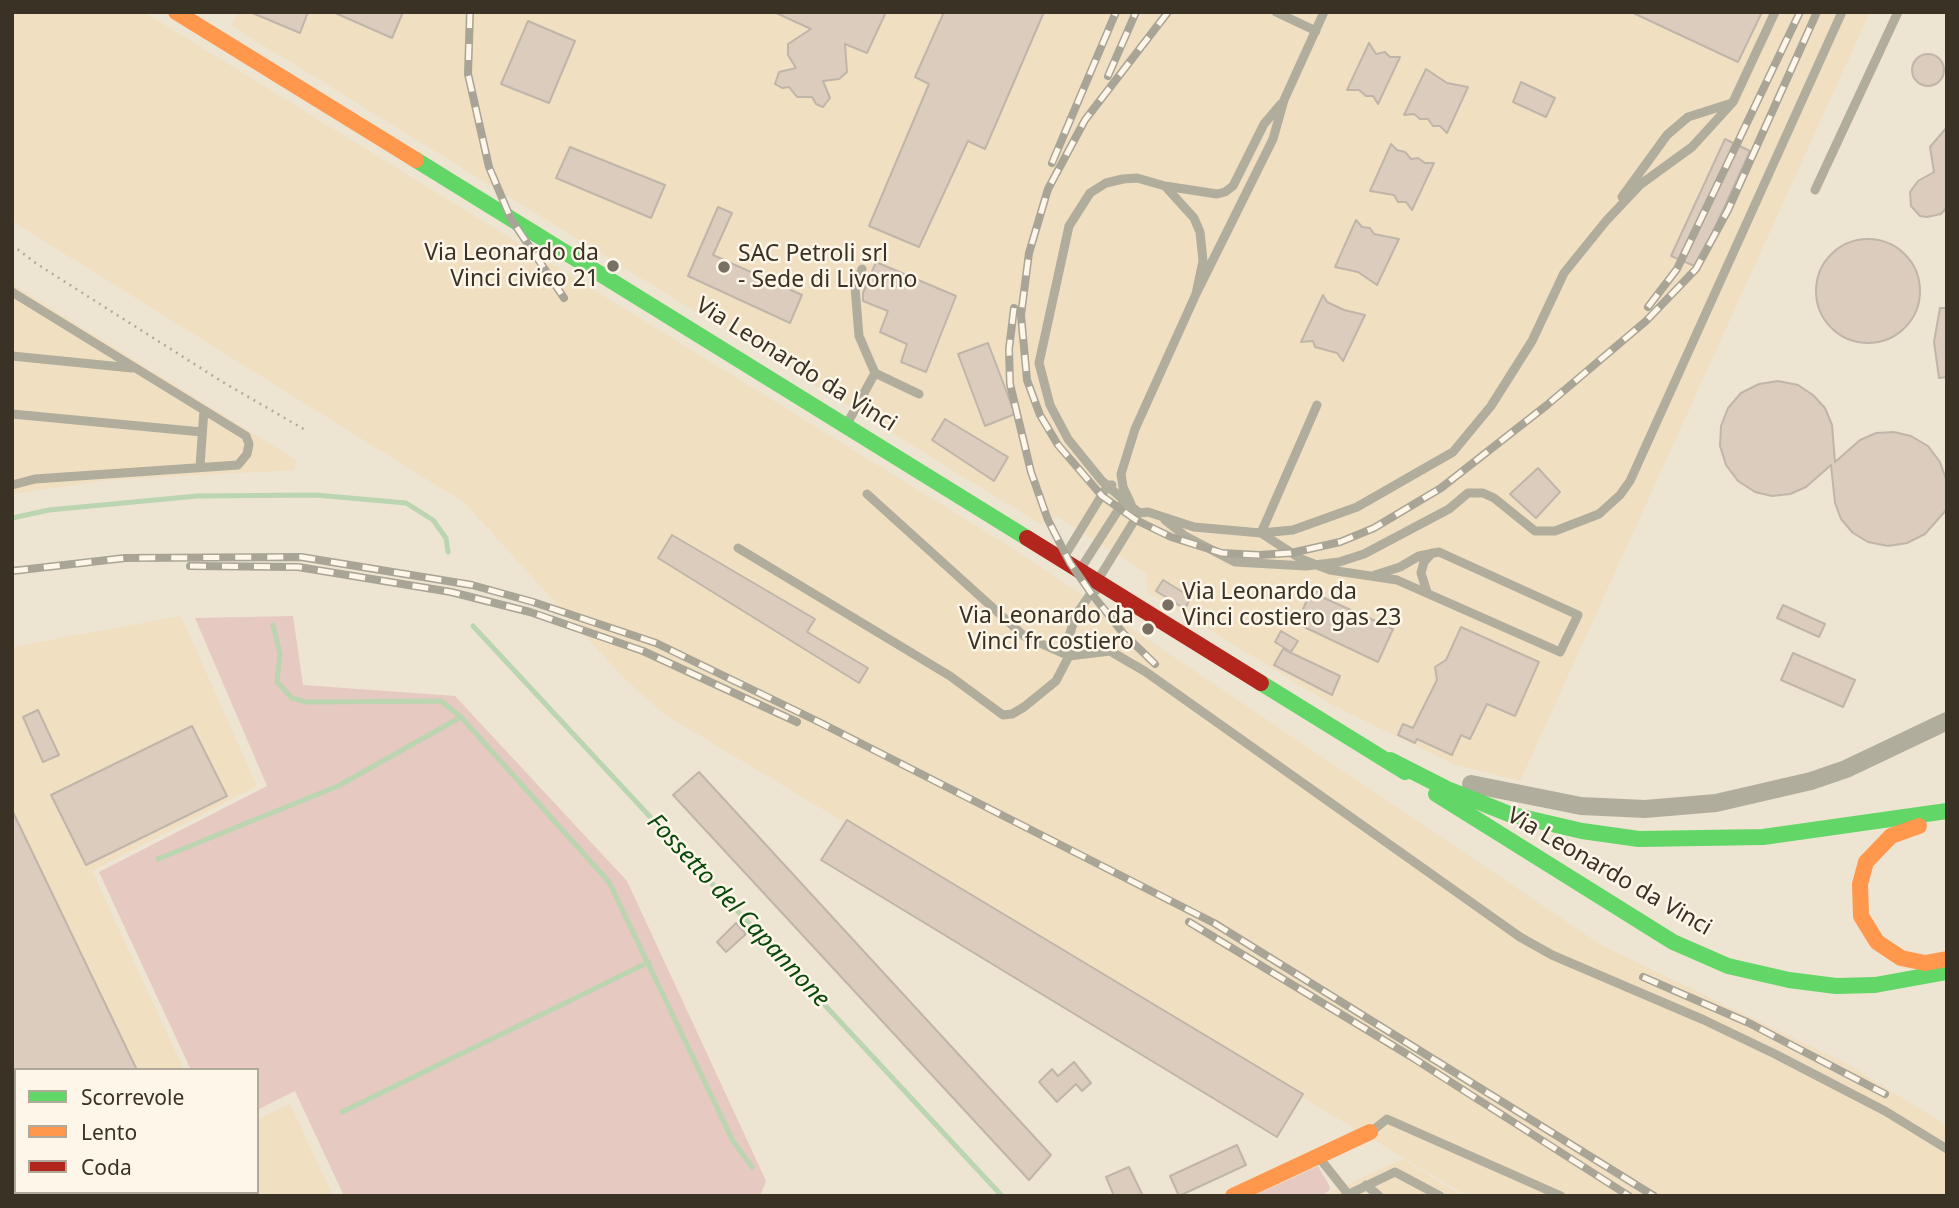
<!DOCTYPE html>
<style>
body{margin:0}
#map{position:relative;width:1959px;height:1208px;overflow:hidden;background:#eee4d2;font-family:"Noto Sans",sans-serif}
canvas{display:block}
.frame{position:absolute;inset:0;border:14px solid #393225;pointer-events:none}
.legend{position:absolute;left:14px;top:1068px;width:245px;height:126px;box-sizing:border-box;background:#fef6e9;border:2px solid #afa89b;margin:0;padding:9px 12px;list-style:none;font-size:21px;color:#393225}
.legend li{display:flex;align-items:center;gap:14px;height:35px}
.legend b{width:35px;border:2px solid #afa89b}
</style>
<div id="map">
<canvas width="1959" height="1208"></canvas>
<div class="frame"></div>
<ul class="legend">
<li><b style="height:9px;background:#63d668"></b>Scorrevole</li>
<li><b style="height:9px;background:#ff974d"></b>Lento</li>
<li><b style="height:9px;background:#b3261e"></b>Coda</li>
</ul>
</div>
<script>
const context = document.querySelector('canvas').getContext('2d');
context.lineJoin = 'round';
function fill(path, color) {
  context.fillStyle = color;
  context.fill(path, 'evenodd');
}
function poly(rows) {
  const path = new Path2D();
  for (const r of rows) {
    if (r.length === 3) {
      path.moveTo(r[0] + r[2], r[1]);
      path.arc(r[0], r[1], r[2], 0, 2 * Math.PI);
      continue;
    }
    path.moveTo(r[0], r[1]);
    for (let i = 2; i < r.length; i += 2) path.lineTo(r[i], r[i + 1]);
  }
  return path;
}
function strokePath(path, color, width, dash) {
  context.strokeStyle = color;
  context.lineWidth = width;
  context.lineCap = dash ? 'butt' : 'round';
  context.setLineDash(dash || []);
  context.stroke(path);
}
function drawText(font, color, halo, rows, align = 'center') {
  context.font = font + ' "Noto Sans",sans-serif';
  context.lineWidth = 5;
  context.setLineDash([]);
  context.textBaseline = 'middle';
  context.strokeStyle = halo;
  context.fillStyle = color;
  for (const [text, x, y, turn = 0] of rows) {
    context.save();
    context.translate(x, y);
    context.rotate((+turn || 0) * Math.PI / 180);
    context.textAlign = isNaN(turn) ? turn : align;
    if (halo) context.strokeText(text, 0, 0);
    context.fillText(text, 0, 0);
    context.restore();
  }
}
fill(poly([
 [12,12,144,12,1015,550,1601,945,1851,1066,1947,1126,1947,1196,1467,1196,664,714,623,677,465,503,12,221],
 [238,12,1870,12,1520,781,1454,764,1334,706,1148,592,1146,573,1058,517,1040,524,232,26],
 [12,284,296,460,294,470,108,480,12,494],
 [181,616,257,786,92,871,184,1070,16,1070,16,1192,257,1192,257,1120,290,1104,333,1196,12,1196,12,647],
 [1403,1159,1462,1196,1322,1196]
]), '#f0dfc1');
fill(poly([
 [293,616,303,685,455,696,627,881,766,1181,760,1196,344,1196,295,1091,257,1110,257,1070,191,1070,99,872,267,786,195,618],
 [1318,1166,1330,1187,1329,1191,1320,1196,1253,1196]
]), '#e6c9c0');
strokePath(poly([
 [12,518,49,510,197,496,316,495,406,503,433,520,446,538,448,552],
 [273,625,280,654,277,682,292,698,306,702,441,701,461,717,609,882,733,1141,752,1167],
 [473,626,1002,1196],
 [158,859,338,786,461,717],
 [342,1112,649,962]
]), '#bad5af', 5);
const building = poly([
 [250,12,308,12,300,33,250,12],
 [333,12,403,12,392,38,333,12],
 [774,12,886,12,867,53,845,44,847,72,839,79,823,81,830,98,823,107,816,104,812,97,797,97,789,87,782,88,775,84,779,72,796,68,788,55,788,44,811,29,774,12],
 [944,12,1044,12,985,149,968,141,919,247,869,226,929,84,915,77,944,12],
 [1631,12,1762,12,1738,62,1631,12],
 [528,21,575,41,549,103,501,84,528,21],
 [1369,43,1376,54,1385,52,1390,57,1400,57,1378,104,1373,96,1366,96,1359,90,1347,90,1369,43],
 [1928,70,16],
 [1426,69,1447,83,1468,87,1447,133,1440,126,1433,126,1428,119,1420,119,1414,114,1404,115,1426,69],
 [1521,82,1555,98,1546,117,1513,102,1521,82],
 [1947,127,1947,207,1941,214,1927,217,1920,216,1911,206,1910,192,1918,181,1934,172,1930,147,1947,127],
 [1725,139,1750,151,1697,267,1671,256,1725,139],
 [1391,144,1397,150,1405,152,1411,159,1418,158,1425,163,1434,163,1412,210,1406,202,1398,202,1394,195,1370,191,1391,144],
 [570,147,665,185,651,218,556,178,570,147],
 [718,207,732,213,713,255,802,295,790,323,688,276,718,207],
 [1356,220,1362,227,1370,228,1374,234,1399,239,1377,285,1358,272,1335,267,1356,220],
 [1868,291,52],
 [876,262,956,296,926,372,901,362,907,344,880,332,888,311,863,301,863,293,876,262],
 [1323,295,1327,302,1344,310,1365,315,1343,361,1337,353,1315,347,1313,341,1301,342,1323,295],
 [1940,308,1947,308,1947,377,1939,378,1934,342,1940,308],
 [988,343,1015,414,985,426,958,354,988,343],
 [1778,381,1798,385,1813,395,1825,408,1832,425,1835,462,1860,440,1876,433,1894,432,1911,436,1928,446,1940,462,1947,482,1947,509,1925,534,1907,543,1888,546,1868,542,1853,533,1841,519,1835,503,1831,465,1806,487,1790,494,1772,496,1755,492,1738,481,1726,465,1720,446,1721,426,1728,408,1741,393,1759,384,1778,381],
 [945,419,1008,457,994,481,932,440,945,419],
 [1538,468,1560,492,1536,518,1510,494,1538,468],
 [672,535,815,619,807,632,868,668,859,683,658,558,672,535],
 [1163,580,1191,597,1185,609,1156,591,1163,580],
 [1312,589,1323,594,1322,597,1393,629,1378,662,1300,625,1307,611,1303,609,1312,589],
 [1783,605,1825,624,1819,637,1777,618,1783,605],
 [1461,627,1539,662,1515,716,1487,704,1470,739,1461,735,1452,755,1417,739,1415,743,1398,735,1403,724,1413,728,1437,680,1435,667,1446,660,1461,627],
 [1281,631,1298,641,1291,652,1275,642,1281,631],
 [1283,649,1340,676,1332,695,1274,665,1283,649],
 [1793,653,1855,680,1843,707,1781,680,1793,653],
 [38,710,59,755,43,762,23,717,38,710],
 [192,726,227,796,86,865,51,795,192,726],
 [699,772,1051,1155,1029,1180,673,795,699,772],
 [12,810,137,1070,12,1070,12,810],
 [847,820,1303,1094,1277,1137,821,860,847,820],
 [736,923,746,934,726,952,717,942,736,923],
 [1074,1062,1091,1083,1082,1091,1076,1084,1057,1102,1039,1082,1052,1069,1058,1076,1074,1062],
 [1237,1145,1246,1165,1179,1196,1170,1176,1237,1145],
 [1129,1167,1143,1196,1114,1196,1106,1177,1129,1167]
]);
fill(building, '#dbccbe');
strokePath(building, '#c0b5a9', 2);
strokePath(poly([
 [12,245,37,264,221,381,307,431]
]), '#afab9c', 2.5, [2, 5]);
strokePath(poly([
 [1276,12,1316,31],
 [1165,186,1217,194,1225,192,1233,186,1264,124,1281,104],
 [1815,190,1898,12],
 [1622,197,1667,135,1688,117,1732,103],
 [862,269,855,287,859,336,875,373,919,394],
 [12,292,246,436,249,444,247,454,238,465,35,479,12,485],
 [12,356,132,368],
 [1317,405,1261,533,1301,559,1330,570,1397,580,1560,652,1578,615,1439,552,1419,556,1400,567,1375,575],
 [12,414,202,432],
 [847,424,875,373],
 [200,466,204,410],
 [867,494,1024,636,1069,656,1110,651,1146,672,1520,937,1552,955,1704,1020,1775,1054,1885,1111,1947,1149],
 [1131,504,1123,487,1121,474,1135,429,1196,294,1273,139,1284,100,1324,12],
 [1139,513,1102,481,1068,439,1050,405,1039,363,1069,226,1090,193,1106,183,1123,179,1137,178,1165,186,1194,218,1200,232,1203,261,1196,294],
 [1165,520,1185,536,1235,562,1306,566,1339,562,1364,554,1449,509,1468,493,1483,493,1494,498,1535,531,1555,531,1599,514,1620,495,1630,481,1842,12],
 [738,548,950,676,1003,715,1012,714,1024,707,1056,681,1069,656,1069,636,1076,615,1091,593,1100,588],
 [1064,557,1108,485,1112,485],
 [1081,568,1126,498],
 [1099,578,1139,513,1148,512,1194,527,1261,533,1293,530,1357,507,1453,452,1491,406,1532,341,1564,273,1606,221,1641,184,1692,147,1733,102,1775,12],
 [1427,592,1421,573,1424,562,1432,553],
 [1372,1131,1387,1119,1561,1196],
 [1321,1160,1348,1194],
 [1366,1185,1379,1196],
 [1345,1196,1395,1172,1440,1196]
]), '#b0ad9c', 9);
strokePath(poly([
 [1471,784,1581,806,1645,809,1716,803,1811,781,1846,769,1947,721]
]), '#b0ad9c', 18);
strokePath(poly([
 [416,160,1027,538],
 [1261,683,1405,772],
 [1390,760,1447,789,1509,814,1582,831,1639,839,1763,837,1947,811],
 [1436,794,1673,942,1728,966,1789,980,1836,986,1875,985,1947,972]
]), '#63d668', 16);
strokePath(poly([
 [176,12,416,160],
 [1919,826,1891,836,1866,862,1860,884,1861,916,1877,942,1901,958,1925,963,1947,959],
 [1233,1196,1370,1132]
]), '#ff974d', 16);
strokePath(poly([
 [1027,538,1261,683]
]), '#b3261e', 16);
const rail = poly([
 [470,12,468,74,489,167,511,219,564,298],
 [1168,12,1085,120,1048,189,1029,253,1021,315,1027,380,1040,415,1058,445,1102,496,1136,520,1171,537,1222,553,1259,555,1291,553,1340,542,1374,528,1441,488,1547,405,1646,321,1696,269,1728,210,1817,12],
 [1108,76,1136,12],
 [1052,163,1116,12],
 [1648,307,1677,269,1800,12],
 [1014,308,1009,349,1010,384,1031,472,1048,520,1070,563,1091,593,1123,633,1155,664],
 [190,566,298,567,451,592,530,612,643,651,797,722],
 [12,571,125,558,301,557,472,585,533,602,656,643,819,722,1214,923,1654,1196],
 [1189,922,1410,1056,1629,1196],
 [1643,977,1749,1023,1885,1094]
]);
strokePath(rail, '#a8a496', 8);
strokePath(rail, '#fef6e9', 5, [16]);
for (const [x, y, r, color] of [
 [613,266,7,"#787062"],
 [724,267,7,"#787062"],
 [1168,605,7,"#787062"],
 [1148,629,7,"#787062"]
]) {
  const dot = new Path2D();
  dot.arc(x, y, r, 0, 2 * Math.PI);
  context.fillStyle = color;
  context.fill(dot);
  strokePath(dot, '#fef6e9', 2.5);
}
drawText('23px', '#393225', '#fef6e9', [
 ["Via Leonardo da",599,253],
 ["Vinci civico 21",599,279],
 ["SAC Petroli srl",738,254,"left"],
 ["- Sede di Livorno",738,280,"left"],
 ["Via Leonardo da",1182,592,"left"],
 ["Vinci costiero gas 23",1182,618,"left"],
 ["Via Leonardo da",1134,616],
 ["Vinci fr costiero",1134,642]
], 'right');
drawText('23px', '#393225', '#fef6e9', [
 ["Via Leonardo da Vinci",796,365,32],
 ["Via Leonardo da Vinci",1609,872,30]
]);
drawText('italic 24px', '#08480a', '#fef6e9', [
 ["Fossetto del Capannone",738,911,47]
]);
</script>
